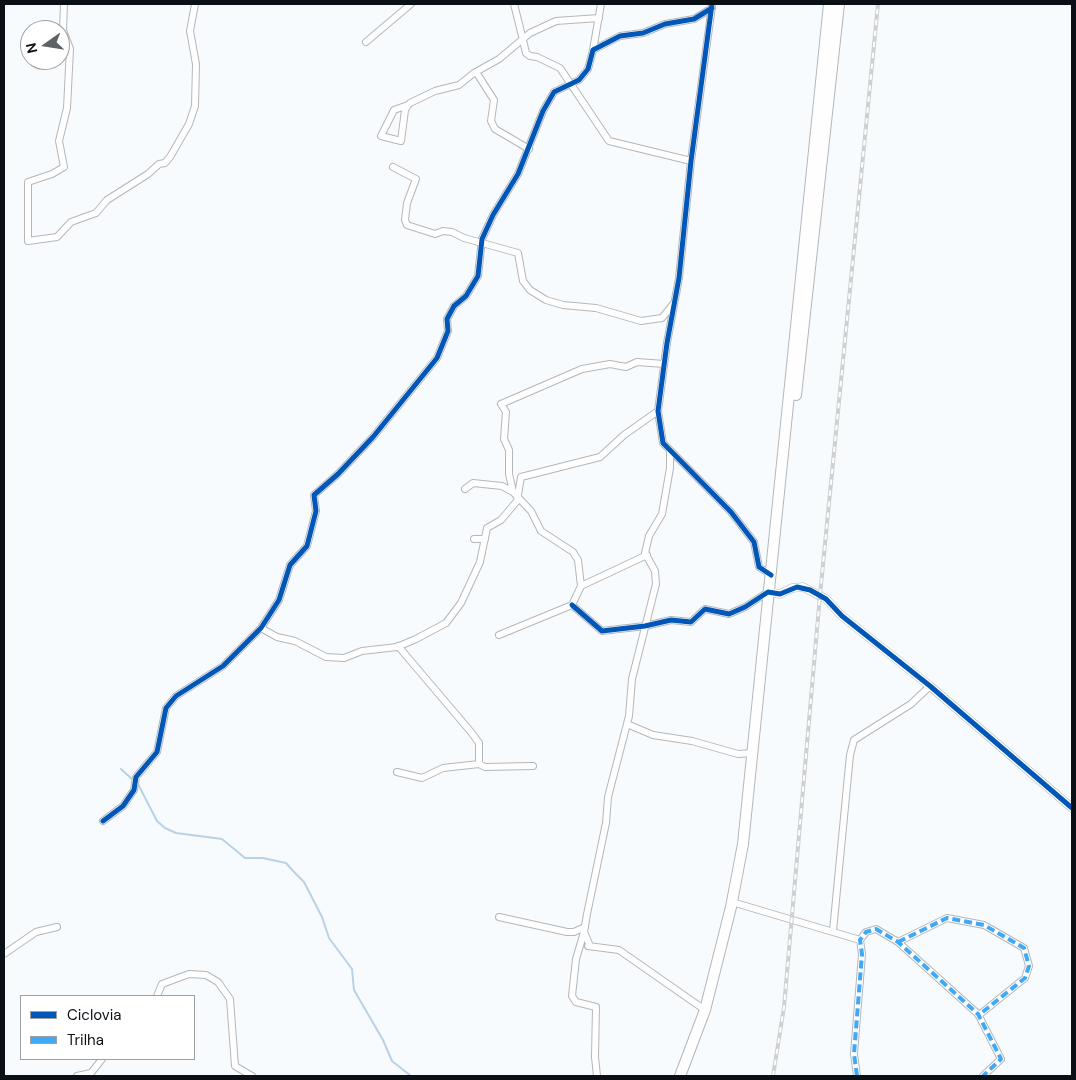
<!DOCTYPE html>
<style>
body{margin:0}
#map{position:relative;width:1076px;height:1080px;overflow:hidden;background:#f8fbfd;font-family:"DM Sans",sans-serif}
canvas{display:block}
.frame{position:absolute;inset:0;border:5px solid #0a1016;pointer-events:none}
.legend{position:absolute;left:20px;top:995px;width:175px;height:65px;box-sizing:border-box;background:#fff;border:1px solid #9d9fa2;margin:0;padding:6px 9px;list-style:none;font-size:15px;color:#0a1016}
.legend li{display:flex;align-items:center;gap:10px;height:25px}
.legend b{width:25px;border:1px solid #9d9fa2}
.north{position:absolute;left:20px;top:20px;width:50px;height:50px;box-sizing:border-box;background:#fff;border:1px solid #9d9fa2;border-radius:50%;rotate:257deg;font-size:14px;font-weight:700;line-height:20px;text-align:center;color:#0a1016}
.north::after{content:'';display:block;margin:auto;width:18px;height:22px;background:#5d6267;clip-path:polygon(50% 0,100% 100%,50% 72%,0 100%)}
</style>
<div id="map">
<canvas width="1076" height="1080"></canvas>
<div class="frame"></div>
<ul class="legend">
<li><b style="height:6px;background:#0057b8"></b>Ciclovia</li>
<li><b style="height:6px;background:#3fa9f5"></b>Trilha</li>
</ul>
<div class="north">N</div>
</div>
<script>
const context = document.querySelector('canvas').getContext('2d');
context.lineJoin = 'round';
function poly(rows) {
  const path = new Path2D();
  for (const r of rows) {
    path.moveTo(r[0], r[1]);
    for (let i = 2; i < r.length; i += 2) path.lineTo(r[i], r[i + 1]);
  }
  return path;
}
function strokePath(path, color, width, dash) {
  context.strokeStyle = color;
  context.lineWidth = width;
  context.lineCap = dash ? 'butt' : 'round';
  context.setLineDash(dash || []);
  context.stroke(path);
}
strokePath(poly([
 [121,769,133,780],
 [138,784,157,821,165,828,176,833,222,839,245,858,263,858,286,863,295,873,304,882,322,917,329,938,352,969,354,990,383,1040,392,1061,411,1076]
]), '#b8d1e7', 2);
const minor = poly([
 [64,4,63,30,70,49,67,108,59,141,64,167,52,174,28,182,28,241,57,237,71,222,96,213,107,200,148,174,159,164,165,163,170,157,189,124,195,106,196,64,190,31,195,4],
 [514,4,523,40],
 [712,6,691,161,679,278,667,343,658,411,663,443,731,512,754,542,759,567,771,575],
 [523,40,526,53,530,56,537,57,560,68,609,141,691,161],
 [366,42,411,4],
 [593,50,601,4],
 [476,72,494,100,491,121,495,129,529,149],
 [408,105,394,110,381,136,401,141,405,110,408,105,410,103,435,91,459,85,474,73,499,59,530,33,556,21,599,18],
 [393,167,416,179,407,203,405,220,407,225,435,234,443,231,452,232,464,238,518,253,523,281,530,290,546,300,563,305,596,308,641,321,662,318,674,303],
 [465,489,473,483,502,486,513,492],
 [474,539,485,539],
 [581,586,578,560,573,552,541,531,531,511,513,492,509,474,509,450,504,439,506,412,501,404,582,369,610,364,626,367,637,362,664,364],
 [572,605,602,631,645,626,671,620,691,622,705,609,729,614,745,607,768,592],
 [261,628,277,637,295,641,326,657,344,658,362,651,397,647,416,639,446,623,461,603,480,562,487,528,501,520,517,501,521,477,600,457,624,435,658,411],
 [499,635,572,605,581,586,647,555],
 [398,646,471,732,479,743,479,764,485,767,533,766],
 [627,724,653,735,692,741,738,754,752,753],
 [397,772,422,778,443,768,479,764],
 [103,821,123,806,134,790,136,777,157,752,166,708,176,696,223,666,261,628,279,600,290,565,307,546,316,511,314,495,338,474,373,437,437,358,448,331,447,319,454,306,466,296,478,276,482,239,493,215,518,174,543,111,554,92,579,80,588,69,593,50,620,36,643,33,665,24,694,19,712,8],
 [732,902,860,940],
 [499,917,567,932,574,932,585,927],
 [833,931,850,755,854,740,911,704,930,686],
 [584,932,576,959,572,996,576,1002,596,1007,595,1057,597,1076],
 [898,942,947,918,984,925,1024,948,1029,966,1025,978,979,1015],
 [588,946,619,950,705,1010],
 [590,946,584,932,587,914,606,823,608,797,629,716,632,679,656,584,655,571,645,553,649,536,662,514,670,468,670,451],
 [4,954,36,932,57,927],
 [157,996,162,984,189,974,206,975,218,982,230,999,235,1066,252,1076],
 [77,1076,91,1073,102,1059],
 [857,1076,854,1054,862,954,860,940,866,932,876,929,898,942,978,1014,1001,1059,983,1076]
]);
const tertiary = poly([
 [768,592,780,594,792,588,803,587,826,599,842,616,930,686,1072,808]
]);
const trunk = poly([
 [796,395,839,4],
 [680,1076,705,1010,731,907,743,844,829,4]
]);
strokePath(minor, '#b3b7bc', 8);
strokePath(tertiary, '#b3b7bc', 9);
strokePath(trunk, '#b3b7bc', 12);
strokePath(minor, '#fefeff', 6);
strokePath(tertiary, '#fefeff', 8);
strokePath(trunk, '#fefeff', 10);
const rail = poly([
 [773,1076,784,1007,820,595,878,4]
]);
strokePath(rail, '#ced0d1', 4);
strokePath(rail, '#fff', 2, [5.5]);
strokePath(poly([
 [898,942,947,918,984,925,1024,948,1029,966,1025,978,979,1015],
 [857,1076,854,1054,862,954,860,940,866,932,876,929,898,942,978,1014,1001,1059,983,1076]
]), '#3fa9f5', 4, [8, 4]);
strokePath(poly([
 [712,4,691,161,679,278,667,343,658,411,663,443,731,512,754,542,759,567,771,575],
 [572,605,602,631,645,626,671,620,691,622,705,609,729,614,745,607,768,592,780,594,797,587,810,590,826,599,842,616,930,686,1072,808],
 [103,821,123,806,134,790,136,777,157,752,166,708,176,696,223,666,261,628,279,600,290,565,307,546,316,511,314,495,338,474,373,437,437,358,448,331,447,319,454,306,466,296,478,276,482,239,493,215,518,174,543,111,554,92,579,80,588,69,593,50,620,36,643,33,665,24,694,19,712,8]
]), '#0057b8', 5);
</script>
